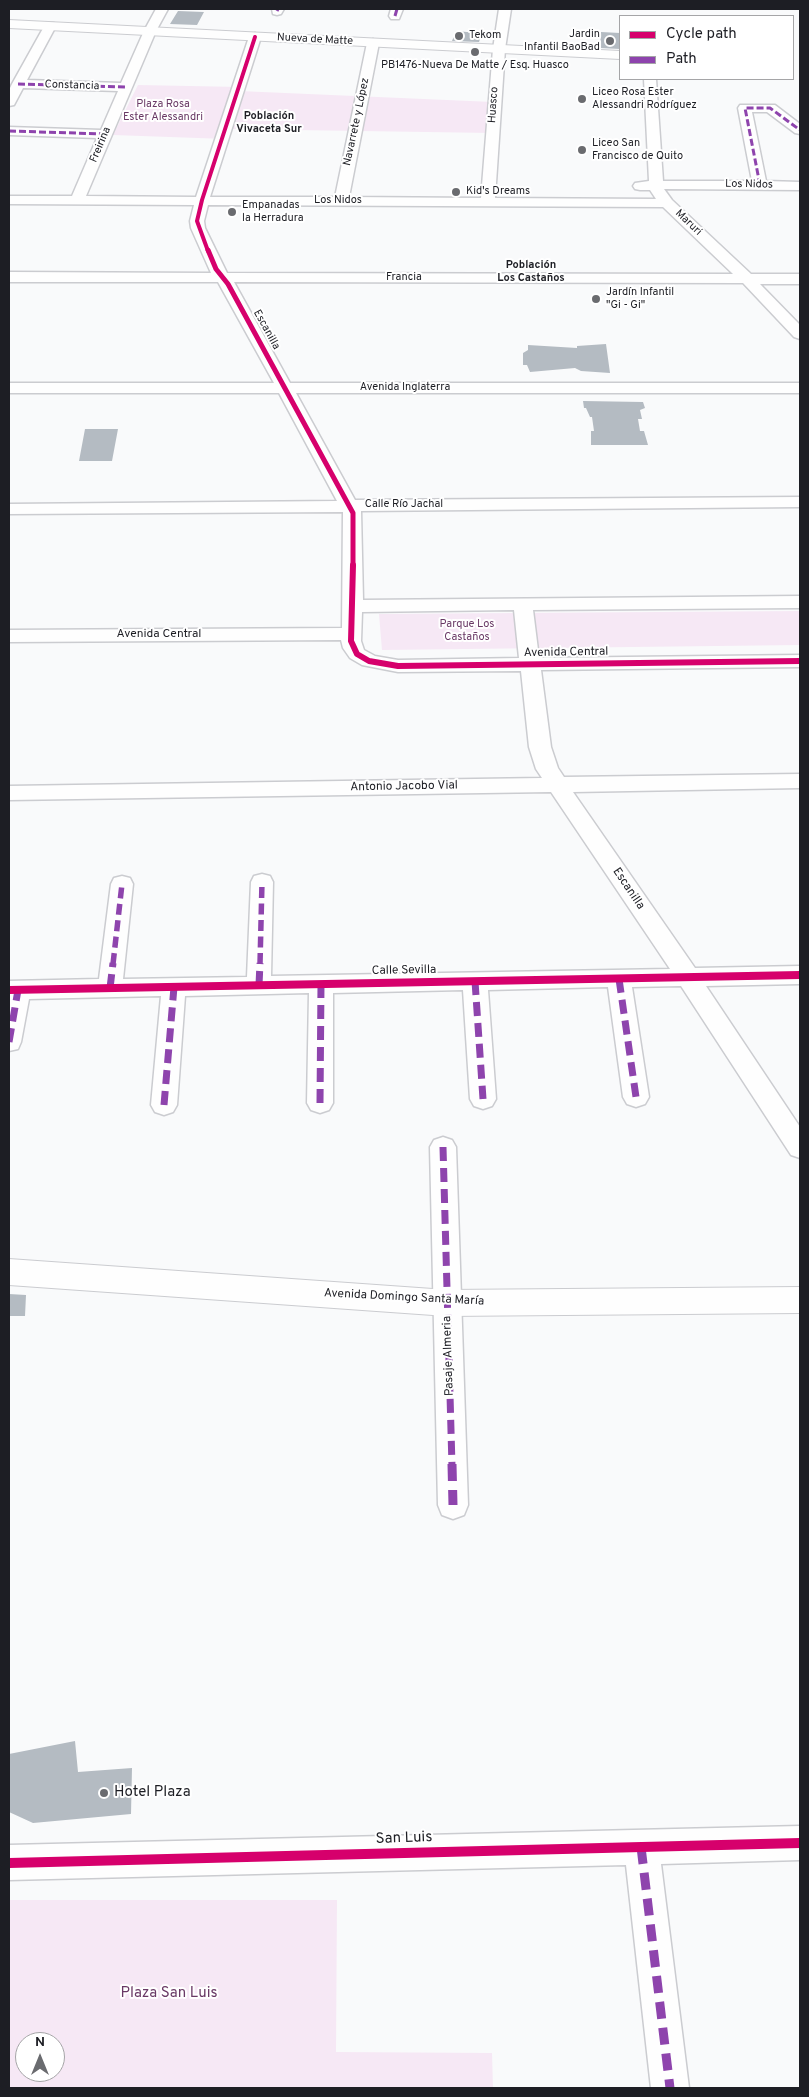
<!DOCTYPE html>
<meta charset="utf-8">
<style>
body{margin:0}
#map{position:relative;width:809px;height:2097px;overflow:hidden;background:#f9fafb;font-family:Overpass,sans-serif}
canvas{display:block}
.frame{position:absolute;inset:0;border:10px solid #1d1e24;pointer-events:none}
.legend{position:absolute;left:619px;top:15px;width:175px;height:65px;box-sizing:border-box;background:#fff;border:1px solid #a5a5a7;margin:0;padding:6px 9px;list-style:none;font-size:15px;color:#1d1e24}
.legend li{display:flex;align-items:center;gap:10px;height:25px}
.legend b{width:25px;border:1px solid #a5a5a7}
.north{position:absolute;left:15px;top:2032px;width:50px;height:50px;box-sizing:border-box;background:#fff;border:1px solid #a5a5a7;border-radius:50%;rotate:0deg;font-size:14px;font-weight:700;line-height:20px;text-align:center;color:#1d1e24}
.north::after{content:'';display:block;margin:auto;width:18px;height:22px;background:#6a6b6f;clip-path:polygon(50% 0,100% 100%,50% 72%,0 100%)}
</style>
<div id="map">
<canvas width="809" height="2097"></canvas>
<div class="frame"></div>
<ul class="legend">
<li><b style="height:6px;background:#d6006c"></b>Cycle path</li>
<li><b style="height:6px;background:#8e44ad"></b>Path</li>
</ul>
<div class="north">N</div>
</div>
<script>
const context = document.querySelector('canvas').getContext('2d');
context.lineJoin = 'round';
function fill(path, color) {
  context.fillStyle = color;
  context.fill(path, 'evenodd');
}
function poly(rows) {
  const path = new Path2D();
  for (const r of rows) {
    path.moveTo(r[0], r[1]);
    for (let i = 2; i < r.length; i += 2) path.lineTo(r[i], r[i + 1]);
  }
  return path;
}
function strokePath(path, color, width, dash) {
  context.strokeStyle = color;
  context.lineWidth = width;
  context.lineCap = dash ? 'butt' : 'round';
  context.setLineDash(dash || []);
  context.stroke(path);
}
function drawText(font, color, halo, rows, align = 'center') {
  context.font = font + ' Overpass,sans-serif';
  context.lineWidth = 4;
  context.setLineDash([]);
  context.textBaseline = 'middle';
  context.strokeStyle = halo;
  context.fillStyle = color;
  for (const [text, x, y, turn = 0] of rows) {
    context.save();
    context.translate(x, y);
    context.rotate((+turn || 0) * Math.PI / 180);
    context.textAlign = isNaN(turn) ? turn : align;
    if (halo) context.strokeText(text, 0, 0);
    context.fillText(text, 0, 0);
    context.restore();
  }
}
fill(poly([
 [138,85,241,87,239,91,493,102,492,133,228,129,226,139,113,135],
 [800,611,800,645,382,650,379,614],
 [9,1900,337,1900,336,2052,492,2053,493,2088,9,2088],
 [25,2042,55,2042,55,2072,25,2072]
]), '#f6e8f5');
fill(poly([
 [178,11,204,12,197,25,170,24],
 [456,31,467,32,482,33,479,42,452,41],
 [601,32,620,33,620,49,600,48],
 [606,344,610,373,581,371,575,368,530,372,527,365,523,365,523,353,528,350,528,345,577,348,577,346],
 [583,401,643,402,645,408,640,410,642,419,638,419,640,431,644,431,648,445,591,445,591,431,594,431,592,417,590,417,586,408,584,408],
 [85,429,118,429,112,461,79,461],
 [9,1294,26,1295,25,1316,9,1316],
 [75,1741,78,1772,132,1768,131,1814,33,1823,9,1812,9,1754]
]), '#b4bbc2');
const minor = poly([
 [156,9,168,9,156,31,86,196,196,197,249,37,255,33,261,37,210,197,335,197,367,43,373,39,379,43,349,197,481,198,493,49,499,9,511,9,505,49,495,198,656,199,650,190,640,190,635,189,633,186,635,183,649,181,644,79,656,79,663,181,752,181,738,108,740,105,775,105,800,124,800,134,795,133,767,112,752,112,766,181,800,182,800,190,664,189,672,200,751,274,800,274,800,284,760,284,800,325,800,339,794,337,743,283,234,282,290,383,800,383,800,393,296,393,355,500,800,497,800,507,361,511,363,600,800,596,800,608,533,610,539,658,800,655,800,667,541,670,551,747,558,768,564,777,800,774,800,788,573,792,695,968,800,966,800,984,706,986,800,1127,800,1158,791,1155,681,986,632,987,649,1097,645,1104,636,1107,627,1104,623,1097,608,987,488,990,496,1099,492,1106,483,1109,474,1106,470,1099,463,990,333,993,333,1103,329,1110,320,1113,311,1110,307,1103,309,993,185,996,177,1105,173,1112,164,1115,155,1112,151,1105,161,996,29,999,21,1042,18,1049,9,1051,9,981,99,979,111,884,114,878,122,876,130,878,133,884,123,979,247,977,251,882,254,876,262,874,270,876,273,882,271,976,670,969,551,792,9,800,9,786,542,778,536,769,529,747,521,671,398,672,362,665,350,658,343,648,341,640,9,642,9,630,342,628,343,512,9,514,9,504,337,501,279,393,9,393,9,383,274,383,218,282,9,282,9,272,211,273,191,228,190,221,194,205,9,204,9,196,72,196,97,138,9,135,9,127,101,130,118,91,23,88,14,105,9,106,9,90,12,84,46,23,54,23,56,26,27,80,121,83,144,31,156,9],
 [208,205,663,207,733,274,227,273,205,228,204,221,208,205],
 [514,610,519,658,398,660,375,656,364,650,361,641,362,612,514,610],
 [272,9,284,9,281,14,277,15,273,14,272,9],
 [391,9,403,9,399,19,391,19,389,16,391,9],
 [443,1137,452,1140,456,1147,468,1505,464,1515,453,1519,442,1515,438,1505,430,1147,434,1140,443,1137],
 [800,1826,800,1860,661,1864,689,2088,651,2088,626,1865,9,1880,9,1845,800,1826]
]);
const tertiary = poly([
 [9,20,620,51,620,59,9,28,9,20]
]);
const secondary = poly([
 [9,1259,447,1290,800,1287,800,1313,447,1316,9,1285,9,1259]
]);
strokePath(minor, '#cbccd0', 3);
strokePath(tertiary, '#cbccd0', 2);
strokePath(secondary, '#cbccd0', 2);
fill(minor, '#fefefe');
fill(tertiary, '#fefefe');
fill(secondary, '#fefefe');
strokePath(poly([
 [277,11,278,9],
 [395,16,397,9],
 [18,84,126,87],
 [9,131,106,134],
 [760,185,745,108,770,108,800,130]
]), '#8e44ad', 3, [7, 3]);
strokePath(poly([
 [113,964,122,884],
 [260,964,262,882]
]), '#8e44ad', 5.5, [11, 5.5]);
strokePath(poly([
 [619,979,636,1097],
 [475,981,483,1099],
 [259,985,260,963],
 [110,988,113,963],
 [9,1042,18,990],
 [320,1103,321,984],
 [164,1105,174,987],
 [443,1147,452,1466]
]), '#8e44ad', 7, [14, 7]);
strokePath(poly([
 [452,1464,453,1505],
 [641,1847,670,2088]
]), '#8e44ad', 9, [17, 9]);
strokePath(poly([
 [208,251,197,221,202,200,255,37]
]), '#d6006c', 4);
strokePath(poly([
 [208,250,216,269,228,284,353,513,353,566]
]), '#d6006c', 5);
strokePath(poly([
 [353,565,351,641,357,654,369,661,398,666,800,661]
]), '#d6006c', 6);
strokePath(poly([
 [9,990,800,975]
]), '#d6006c', 8);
strokePath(poly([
 [9,1863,800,1843]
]), '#d6006c', 10);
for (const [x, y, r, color] of [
 [459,36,5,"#6a6b6f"],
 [610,41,5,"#6a6b6f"],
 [475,52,5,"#6a6b6f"],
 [582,99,5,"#6a6b6f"],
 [582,150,5,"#6a6b6f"],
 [456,192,5,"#6a6b6f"],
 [232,212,5,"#6a6b6f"],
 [596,299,5,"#6a6b6f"],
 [104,1793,5,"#6a6b6f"]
]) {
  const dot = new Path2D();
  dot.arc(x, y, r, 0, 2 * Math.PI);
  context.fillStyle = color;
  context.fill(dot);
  strokePath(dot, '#fff', 2);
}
drawText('11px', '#1d1e24', '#fff', [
 ["Jardin",600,35,"right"],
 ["Infantil BaoBad",600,48,"right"],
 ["Tekom",469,36],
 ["PB1476-Nueva De Matte / Esq. Huasco",475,66,"center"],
 ["Liceo Rosa Ester",592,93],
 ["Alessandri Rodríguez",592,106],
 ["Liceo San",592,144],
 ["Francisco de Quito",592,157],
 ["Kid's Dreams",466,192],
 ["Empanadas",242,206],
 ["la Herradura",242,219],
 ["Jardín Infantil",606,293],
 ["\"Gi - Gi\"",606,306]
], 'left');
drawText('11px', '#1d1e24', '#fff', [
 ["Nueva de Matte",315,40,3],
 ["Constancia",72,86,2],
 ["Huasco",494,105,-86],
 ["Navarrete y López",357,122,-78],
 ["Freirina",101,145,-67],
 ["Los Nidos",749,185,1],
 ["Los Nidos",338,201],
 ["Maruri",688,223,44],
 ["Francia",404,278],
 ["Escanilla",266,330,61],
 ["Avenida Inglaterra",405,388],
 ["Calle Río Jachal",404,505]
]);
drawText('11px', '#693965', '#fff', [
 ["Plaza Rosa",163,105],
 ["Ester Alessandri",163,118],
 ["Parque Los",467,625],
 ["Castaños",467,638]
]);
drawText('bold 11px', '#1d1e24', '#fff', [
 ["Población",269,117],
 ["Vivaceta Sur",269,130],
 ["Población",531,266],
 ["Los Castaños",531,279]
]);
drawText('12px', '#1d1e24', '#fff', [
 ["Avenida Central",159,635],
 ["Avenida Central",566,653,-1],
 ["Antonio Jacobo Vial",404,787,-1],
 ["Escanilla",628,889,56],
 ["Calle Sevilla",404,971,-1],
 ["Avenida Domingo Santa María",404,1298,3],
 ["Pasaje Almeria",449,1356,-92]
]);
drawText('15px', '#1d1e24', '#fff', [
 ["Hotel Plaza",114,1793]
], 'left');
drawText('15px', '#1d1e24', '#fff', [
 ["San Luis",404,1839,-2]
]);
drawText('15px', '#693965', '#fff', [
 ["Plaza San Luis",169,1994]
]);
</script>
